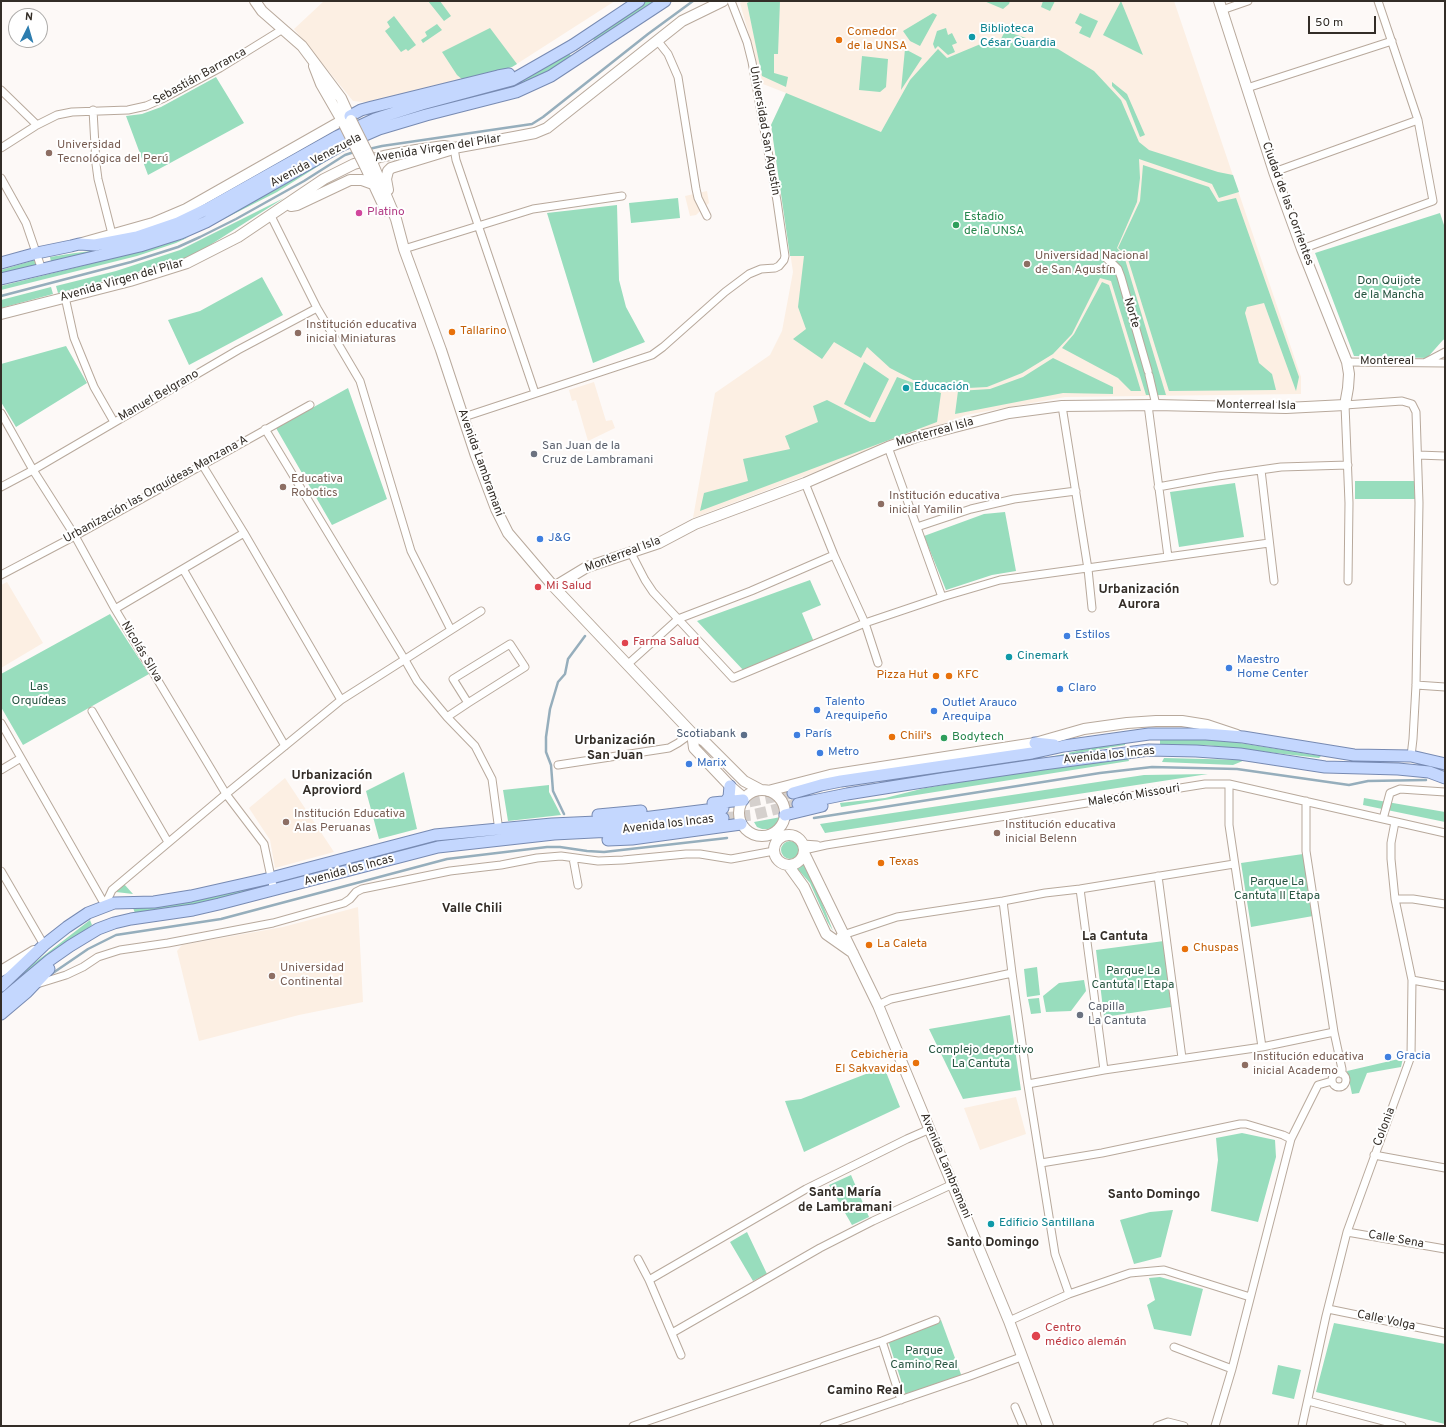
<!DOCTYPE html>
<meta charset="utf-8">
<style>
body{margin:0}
#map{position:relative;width:1446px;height:1427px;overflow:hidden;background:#fdf9f7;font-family:Overpass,sans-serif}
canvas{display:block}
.frame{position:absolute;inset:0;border:2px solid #332d27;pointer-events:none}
.north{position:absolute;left:8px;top:8px;width:40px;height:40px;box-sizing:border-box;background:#fff;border:1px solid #adaba9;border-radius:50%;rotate:5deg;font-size:11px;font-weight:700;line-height:16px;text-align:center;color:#332d27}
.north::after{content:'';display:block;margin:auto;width:14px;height:18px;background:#2d7daf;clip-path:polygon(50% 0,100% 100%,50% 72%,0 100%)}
.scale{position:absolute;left:1308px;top:16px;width:68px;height:18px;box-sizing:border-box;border:2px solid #332d27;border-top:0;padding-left:5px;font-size:12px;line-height:14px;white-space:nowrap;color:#332d27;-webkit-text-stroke:3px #fff;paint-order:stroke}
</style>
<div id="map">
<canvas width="1446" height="1427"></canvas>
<div class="frame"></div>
<div class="north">N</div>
<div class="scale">50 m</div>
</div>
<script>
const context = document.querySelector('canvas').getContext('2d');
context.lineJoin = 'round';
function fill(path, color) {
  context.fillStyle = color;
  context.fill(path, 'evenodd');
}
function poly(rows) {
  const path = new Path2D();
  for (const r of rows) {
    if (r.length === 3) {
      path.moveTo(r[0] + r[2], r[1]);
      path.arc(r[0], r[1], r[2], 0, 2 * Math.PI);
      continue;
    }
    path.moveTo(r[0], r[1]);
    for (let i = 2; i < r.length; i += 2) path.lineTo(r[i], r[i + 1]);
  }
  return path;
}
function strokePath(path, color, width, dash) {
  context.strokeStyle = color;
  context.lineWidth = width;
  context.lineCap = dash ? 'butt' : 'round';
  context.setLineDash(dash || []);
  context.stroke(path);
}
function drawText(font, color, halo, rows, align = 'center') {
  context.font = font + ' Overpass,sans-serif';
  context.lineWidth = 4;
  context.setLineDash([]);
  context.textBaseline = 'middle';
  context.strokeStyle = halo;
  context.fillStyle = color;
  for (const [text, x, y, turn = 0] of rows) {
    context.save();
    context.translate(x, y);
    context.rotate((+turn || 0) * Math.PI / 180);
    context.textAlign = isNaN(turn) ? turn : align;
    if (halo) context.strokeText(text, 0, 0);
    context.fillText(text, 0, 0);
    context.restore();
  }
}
fill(poly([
 [324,1,615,1,512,67,371,103,353,101,294,29],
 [744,1,1174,1,1301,377,1301,394,1065,397,966,415,693,518,715,393,770,355,782,331,793,272,771,125,786,93,763,84,740,3],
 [707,191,709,203,696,215,690,216,685,196],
 [594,382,606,421,612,420,615,428,588,441,576,400,572,401,569,390],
 [7,582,43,643,1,668,1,585],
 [285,778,334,852,275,868,270,840,249,808],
 [358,907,363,1002,299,1015,199,1041,177,951,182,945,283,927],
 [1016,1097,1026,1134,980,1150,964,1108]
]), '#fcefe3');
fill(poly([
 [428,1,440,1,451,16,444,21],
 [645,1,657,1,595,41,591,37],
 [751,1,780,1,778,54,774,54,774,73,788,77,786,87,762,76,747,3],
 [984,1,1010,1,1009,4,1003,9],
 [1043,1,1055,1,1050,11,1041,7],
 [1121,1,1143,55,1103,35],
 [933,13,937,15,920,46,910,41,903,31],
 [1080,13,1098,21,1090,38,1079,33,1082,27,1075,23],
 [394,16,416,45,408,51,406,49,401,52,385,31,390,27,387,22],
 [437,24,442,30,423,43,421,40,427,36,425,32],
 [490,28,517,64,512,67,463,80,457,75,442,52],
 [946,28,948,35,952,33,957,43,952,45,955,52,948,55,938,46,935,49,933,44,937,31],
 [1005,31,1026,38,1001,39],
 [1022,41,1058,49,1094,71,1121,100,1139,142,1149,150,1218,172,1233,175,1239,192,1219,198,1212,184,1139,159,1140,178,1137,202,1117,248,1124,256,1166,395,1146,395,1111,281,1100,278,1072,334,1053,354,1022,373,987,387,949,389,913,380,890,368,867,347,861,358,834,342,822,359,793,339,806,329,798,307,804,256,790,256,771,125,786,93,881,132,910,80,938,49,947,58,983,43],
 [905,49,922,58,901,90],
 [568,52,572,57,533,80,524,84,518,84],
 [862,56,888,59,886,87,880,92,859,90],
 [216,77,244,123,148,175,126,116,142,114,161,107],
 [1112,82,1127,94,1145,135,1140,137,1126,101,1112,86],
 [336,155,277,192,216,223],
 [1143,165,1209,187,1218,202,1236,198,1299,377,1296,391,1264,303,1247,307,1245,313,1259,363,1272,374,1276,390,1169,391,1127,256,1118,248,1140,201],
 [284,198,207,247,183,259,164,265,58,293,56,286,116,271,180,250],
 [678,198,680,218,631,223,629,203],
 [617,205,619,280,626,307,645,342,593,363,547,213],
 [1440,213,1445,228,1445,339,1443,340,1427,358,1354,356,1315,253],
 [189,237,176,243,137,256,1,290,1,286,146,250],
 [108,249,51,262,50,257,75,253],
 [35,260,36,265,1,274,1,270],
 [262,277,283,315,189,365,168,320,200,311],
 [1102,282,1109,285,1141,391,1131,391,1118,378,1062,348,1074,334],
 [51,287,53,294,1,308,1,300],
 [66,346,87,383,16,427,1,402,1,364],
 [1053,358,1113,387,1113,394,1063,393,955,414,958,391,990,389,1023,377],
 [864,362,889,379,870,418,844,404],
 [897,377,941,393,937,422,700,511,704,493,748,481,743,459,790,449,785,436,818,422,813,406,827,400,870,422,875,422],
 [348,388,387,499,332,525,276,428],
 [1355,481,1414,481,1415,499,1355,499],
 [1235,483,1244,537,1179,547,1170,492],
 [1005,512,1016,571,992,575,946,590,924,536,984,514],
 [810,580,821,605,802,613,814,642,744,671,697,621],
 [110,614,149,674,23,745,1,707,1,674],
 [1198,739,1234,742,1321,756,1319,758,1206,745,1160,745,1160,740],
 [1121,743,1125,743,1125,745,1083,752,1057,759,988,767,1046,758,1081,750],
 [1127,755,1129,761,841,807,840,803,885,798,925,788],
 [1164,758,1245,760,1233,765,1162,762],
 [404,772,417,829,379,839,366,791],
 [1208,774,825,833,820,824,1144,775],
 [549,785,549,792,561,815,508,821,503,790],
 [1364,798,1445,812,1445,822,1363,805],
 [781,817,774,827,768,829,762,829,757,827,754,822],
 [486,836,437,843,385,856,384,851,436,839],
 [790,850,9],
 [1303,854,1313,916,1251,927,1241,863],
 [364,857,365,861,280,884,278,880],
 [807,860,809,869,833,931,827,921,810,883,795,866],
 [124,884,133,894,116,892],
 [264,884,265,888,194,904,135,913,133,908,192,900],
 [90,920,92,925,3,990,33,964],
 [1164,941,1171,1007,1104,1017,1096,950],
 [1037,967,1040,995,1027,997,1024,969],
 [1084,980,1086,991,1071,1011,1046,1012,1043,996,1059,983],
 [1039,998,1041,1013,1031,1014,1028,999],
 [1010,1015,1021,1090,963,1099,929,1029],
 [1403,1058,1401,1067,1367,1073,1359,1093,1352,1094,1347,1071],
 [884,1067,900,1107,804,1152,785,1101,801,1099],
 [1242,1133,1275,1140,1276,1157,1258,1222,1211,1211,1218,1160,1216,1138],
 [851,1175,869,1217,852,1225,829,1185],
 [1173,1210,1161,1257,1134,1264,1120,1220,1150,1212],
 [747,1232,767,1274,753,1281,730,1242],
 [1160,1277,1203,1289,1191,1336,1154,1329,1147,1305,1155,1300,1149,1278],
 [941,1320,962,1377,906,1396,888,1340],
 [1334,1323,1445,1344,1445,1424,1316,1392],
 [1278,1365,1301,1370,1294,1399,1272,1394]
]), '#98ddbd');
strokePath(poly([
 [369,149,382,146,532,124,543,117,648,34,693,1],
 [1,296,131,262,178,247,200,237,236,219,304,181,345,155,354,152],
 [564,814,553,791,551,765,546,752,546,737,550,709,558,682,565,674,568,659,585,636],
 [814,818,1100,773,1152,767,1237,769,1349,785,1368,781,1426,780],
 [50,975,88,949,116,935,221,919,447,859,547,847,560,847,587,851,604,852,727,838]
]), '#96aebc', 2.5);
strokePath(poly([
 [733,805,793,793],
 [723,818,752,815,798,804]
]), '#d5d0cd', 11, [11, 5.5]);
const street = poly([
 [1222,10,1248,1],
 [657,40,668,54,678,77,696,189,698,198,707,216],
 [1247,88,1392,41],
 [1,90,37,125],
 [93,110,96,164,98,179,112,234],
 [1,148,37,125,57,115,72,112,128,110,146,106,162,99,220,68,283,29],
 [454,148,456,160,535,393],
 [1274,172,1418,120],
 [1,178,26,223,42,270],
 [271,216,317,308,360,381,411,551,451,630],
 [404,249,533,209,622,196],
 [1302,249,1433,201,1418,120,1378,1],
 [1107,259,1113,264,1118,269,1121,277,1148,371],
 [65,297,74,338,94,387,114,422],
 [1347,362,1445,363],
 [1426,362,1445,352],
 [1149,375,1156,405],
 [1148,405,1168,557],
 [1062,406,1088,569,1092,608],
 [1,413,33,470,75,536,115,609,226,794,264,844,274,891],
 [464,417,652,355,663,347,725,292,749,274,761,269,775,268,779,266,784,260,785,256,777,201,752,62,747,42,731,1],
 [265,429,405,660,417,681,447,717,475,746,492,779,499,831],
 [888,447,942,597],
 [1418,455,1445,456],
 [203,466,244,533,341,700],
 [1261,470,1274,581],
 [805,483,834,555,865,623,878,663],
 [1,487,33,470,238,350,317,308],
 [1158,487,1218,476,1281,467,1348,465],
 [917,527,971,509,1014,499,1076,491],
 [631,553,645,580,653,592,733,678,865,623,942,597,1000,580,1269,543],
 [183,569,285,746],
 [1,575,75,536,310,405],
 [1348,581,1349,503,1345,405,1402,401,1412,404,1416,412,1419,503,1416,685,1413,739,1411,756,1413,757],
 [115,609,244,533],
 [627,665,678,619,751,591,834,555],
 [1416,685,1445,687],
 [92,711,168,842],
 [447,717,468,703,525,667,510,644,453,679,468,703],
 [1,723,105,905],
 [558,765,669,748,678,743,692,733],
 [1,770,21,758],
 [1229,784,1229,825,1262,1047],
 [1306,801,1306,851,1334,1032,1342,1069,1342,1074],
 [1383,819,1390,793,1400,789,1445,792],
 [803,844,817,845],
 [804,850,826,845,1205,784,1229,784,1445,833],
 [573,858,578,885],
 [1,871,44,945],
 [1158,876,1182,1058],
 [1080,889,1104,1070],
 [1395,899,1413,899,1445,904],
 [1003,901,1012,973,1027,1079,1055,1254,1069,1294],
 [105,905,112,890,226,794,341,700,481,611],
 [840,936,897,917,1003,901,1045,893,1080,889,1234,864],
 [1412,980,1445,986],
 [37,984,66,975,83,967,98,957,120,950,168,943,273,923,344,903,350,899,356,892,362,889,450,871,501,865,537,858,561,856,598,861,623,860,686,854,700,854,731,859,774,851],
 [878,1005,891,999,1012,973],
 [1339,1080,7],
 [1028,1084,1104,1070,1262,1047,1334,1032],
 [1374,1155,1445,1168],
 [1041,1163,1102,1153,1240,1124,1246,1124,1283,1135,1291,1139],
 [1347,1232,1445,1249],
 [638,1259,649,1280,681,1355],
 [649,1280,806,1189,907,1139,930,1129],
 [1328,1309,1445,1333],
 [1009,1321,1069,1294,1130,1273,1164,1270,1250,1297],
 [672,1333,820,1248,873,1221,953,1184],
 [882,1341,901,1400],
 [1174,1347,1232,1369],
 [1308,1401,1402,1426],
 [1015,1407,1023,1426],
 [633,1426,882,1341,936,1320],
 [824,1426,970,1376,1021,1357],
 [1157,1426,1168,1422,1184,1426],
 [1215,1426,1232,1369,1291,1139,1318,1085,1332,1081],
 [1302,1426,1326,1316,1347,1232,1411,1056,1412,980,1395,899,1391,859,1391,843,1395,822]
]);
const secondary = poly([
 [255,1,262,11,302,46,341,98,351,120],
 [314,66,321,84,344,124],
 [372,162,396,219,404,249,441,350,476,456,496,509,508,533,554,587,692,733,704,741,744,781,761,790],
 [365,166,386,211],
 [388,190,386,179,388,171,391,168,450,150],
 [291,206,297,205,350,180,362,180,373,184],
 [82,243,153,223,186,209,350,116],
 [1,314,130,281,187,263,238,237,324,179,354,164,384,156,416,150,444,146,454,148,514,137,535,133,547,128,682,21,723,1],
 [554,587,587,567,659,543,695,524,805,483,888,447,916,437,1009,413,1062,406,1156,405,1286,408,1345,405,1348,388,1349,374,1347,362,1302,249,1274,172,1219,1],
 [692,733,694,748,730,786,744,798],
 [762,813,23],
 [768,791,830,775,1035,743,1084,729,1127,723,1156,721,1182,721,1207,725,1237,735],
 [789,850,15],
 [804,853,878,1005,1009,1321,1048,1426],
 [788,865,804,887,826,934,853,953],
 [1,971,34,951]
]);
const primary = poly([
 [350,116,361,110,372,107,498,76,509,74],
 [1,263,37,253,71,246,79,244,95,245,137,237,178,223,207,209,336,137,375,119,422,104,512,80,573,45,639,1],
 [1,279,140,246,181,233,206,222,340,146,379,129,426,115,516,92,551,76,665,1],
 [1035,743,1054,745],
 [793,793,821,785,841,781,1032,753,1064,746,1149,734,1206,734,1243,737,1354,755,1411,756,1445,764],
 [725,802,729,797,730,786],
 [713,803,743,800],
 [798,804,847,794,941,779,1043,764,1149,750,1196,751,1240,754,1325,767,1398,769,1429,772,1445,778],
 [598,815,641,811],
 [785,815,822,806],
 [608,840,632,839,741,824],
 [1,986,44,945,67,927,88,913,114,903,154,902,191,896,271,878,435,835,552,824,619,821,723,808],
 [1,1001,50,960,70,946,98,929,114,923,131,919,193,910,219,904,438,847,554,834,633,830,723,818],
 [1,1014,27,992,49,969]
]);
strokePath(street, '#b8a99c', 9);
strokePath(secondary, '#b8a99c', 12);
strokePath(primary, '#778ab2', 13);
strokePath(street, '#fff', 7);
strokePath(secondary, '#fff', 10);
strokePath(primary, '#c4d7fe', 11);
const secondaryBridge = poly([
 [351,120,372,162],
 [344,124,365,166]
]);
strokePath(secondaryBridge, '#b8a99c', 12, []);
strokePath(secondaryBridge, '#fff', 10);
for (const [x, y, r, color] of [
 [972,37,4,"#0f9aa8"],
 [839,40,4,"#e8710a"],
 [49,153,4,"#8d6e63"],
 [359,213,4,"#d1479c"],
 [956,225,4,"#2e9e5b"],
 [1027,264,4,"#8d6e63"],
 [452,332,4,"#e8710a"],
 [298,333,4,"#8d6e63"],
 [906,388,4,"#0f9aa8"],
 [534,454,4,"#6b7280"],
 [283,487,4,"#8d6e63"],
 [881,504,4,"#8d6e63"],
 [540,539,4,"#3f7fe0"],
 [538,587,4,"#e0444e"],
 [1067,636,4,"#3f7fe0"],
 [625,643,4,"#e0444e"],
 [1009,657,4,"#0f9aa8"],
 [1229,668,4,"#3f7fe0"],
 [936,676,4,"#e8710a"],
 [949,676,4,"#e8710a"],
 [1060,689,4,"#3f7fe0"],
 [817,710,4,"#3f7fe0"],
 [934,711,4,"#3f7fe0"],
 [744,735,4,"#5c6f8a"],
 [797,735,4,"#3f7fe0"],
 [892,737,4,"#e8710a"],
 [944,738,4,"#2e9e5b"],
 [820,753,4,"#3f7fe0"],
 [689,764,4,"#3f7fe0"],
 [286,822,4,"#8d6e63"],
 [997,833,4,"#8d6e63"],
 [881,863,4,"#e8710a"],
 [869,945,4,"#e8710a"],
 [1185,949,4,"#e8710a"],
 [272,976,4,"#8d6e63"],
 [1080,1015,4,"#6b7280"],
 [1388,1057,4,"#3f7fe0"],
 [916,1063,4,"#e8710a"],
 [1245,1065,4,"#8d6e63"],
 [991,1224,4,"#0f9aa8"],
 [1036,1336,5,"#e0444e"]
]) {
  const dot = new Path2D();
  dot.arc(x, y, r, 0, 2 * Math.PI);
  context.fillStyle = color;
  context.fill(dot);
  strokePath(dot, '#fff', 1.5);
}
drawText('12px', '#0d838f', '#fff', [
 ["Biblioteca",980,30],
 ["César Guardia",980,44],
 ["Educación",914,388],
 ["Cinemark",1017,657],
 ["Edificio Santillana",999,1224]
], 'left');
drawText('12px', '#c56008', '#fff', [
 ["Comedor",847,33],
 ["de la UNSA",847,47],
 ["Tallarino",460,332],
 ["Pizza Hut",928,676,"right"],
 ["KFC",957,676],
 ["Chili's",900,737],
 ["Texas",889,863],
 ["La Caleta",877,945],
 ["Chuspas",1193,949],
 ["Cebicheria",908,1056,"right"],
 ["El Sakvavidas",908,1070,"right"]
], 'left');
drawText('12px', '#332d27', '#fff', [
 ["Sebastián Barranca",200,77,-29],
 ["Universidad San Agustin",764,131,80],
 ["Avenida Virgen del Pilar",438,149,-9],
 ["Avenida Venezuela",316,161,-28],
 ["Ciudad de las Corrientes",1287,204,70],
 ["Avenida Virgen del Pilar",122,281,-16],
 ["Norte",1131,313,74],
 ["Montereal",1387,362],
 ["Manuel Belgrano",159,396,-30],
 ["Monterreal Isla",1256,406,1],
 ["Monterreal Isla",935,433,-16],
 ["Avenida Lambramani",480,463,70],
 ["Urbanización las Orquídeas Manzana A",156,490,-29],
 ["Monterreal Isla",623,555,-21],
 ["Nicolás SIlva",141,652,59],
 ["Avenida los Incas",1109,756,-6],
 ["Malecón Missouri",1134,796,-9],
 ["Avenida los Incas",668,825,-7],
 ["Avenida los Incas",349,871,-15],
 ["Colonia",1385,1127,-69],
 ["Avenida Lambramani",945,1166,67],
 ["Calle Sena",1396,1240,10],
 ["Calle Volga",1386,1321,12]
]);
drawText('12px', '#785e54', '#fff', [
 ["Universidad",57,146],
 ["Tecnológica del Perú",57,160],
 ["Universidad Nacional",1035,257],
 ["de San Agustín",1035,271],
 ["Institución educativa",306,326],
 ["inicial Miniaturas",306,340],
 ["Educativa",291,480],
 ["Robotics",291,494],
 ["Institución educativa",889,497],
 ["inicial Yamilin",889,511],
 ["Institución Educativa",294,815],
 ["Alas Peruanas",294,829],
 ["Institución educativa",1005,826],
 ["inicial Belenn",1005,840],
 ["Universidad",280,969],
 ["Continental",280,983],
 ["Institución educativa",1253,1058],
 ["inicial Academo",1253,1072]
], 'left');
drawText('12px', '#b23c85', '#fff', [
 ["Platino",367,213]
], 'left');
drawText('12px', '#27864d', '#fff', [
 ["Estadio",964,218],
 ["de la UNSA",964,232],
 ["Bodytech",952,738]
], 'left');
drawText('12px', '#285642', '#fff', [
 ["Don Quijote",1389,282],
 ["de la Mancha",1389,296],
 ["Las",39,688],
 ["Orquídeas",39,702],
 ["Parque La",1277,883],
 ["Cantuta II Etapa",1277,897],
 ["Parque La",1133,972],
 ["Cantuta I Etapa",1133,986],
 ["Complejo deportivo",981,1051],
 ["La Cantuta",981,1065],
 ["Parque",924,1352],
 ["Camino Real",924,1366]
]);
drawText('12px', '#5b616d', '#fff', [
 ["San Juan de la",542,447],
 ["Cruz de Lambramani",542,461],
 ["Capilla",1088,1008],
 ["La Cantuta",1088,1022]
], 'left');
drawText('12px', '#366cbe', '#fff', [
 ["J&G",548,539],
 ["Estilos",1075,636],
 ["Maestro",1237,661],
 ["Home Center",1237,675],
 ["Claro",1068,689],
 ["Talento",825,703],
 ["Arequipeño",825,717],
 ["Outlet Arauco",942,704],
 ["Arequipa",942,718],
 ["París",805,735],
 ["Metro",828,753],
 ["Marix",697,764],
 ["Gracia",1396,1057]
], 'left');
drawText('12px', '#be3a42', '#fff', [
 ["Mi Salud",546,587],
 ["Farma Salud",633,643],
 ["Centro",1045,1329],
 ["médico alemán",1045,1343]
], 'left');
drawText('12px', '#4e5e75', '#fff', [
 ["Scotiabank",736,735]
], 'right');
drawText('bold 13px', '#332d27', '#fff', [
 ["Urbanización",1139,590],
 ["Aurora",1139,605],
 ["Urbanización",615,741],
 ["San Juan",615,756],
 ["Urbanización",332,776],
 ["Aproviord",332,791],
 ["Valle Chili",472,909],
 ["La Cantuta",1115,937],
 ["Santa María",845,1193],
 ["de Lambramani",845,1208],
 ["Santo Domingo",1154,1195],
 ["Santo Domingo",993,1243],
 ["Camino Real",865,1391]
]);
</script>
